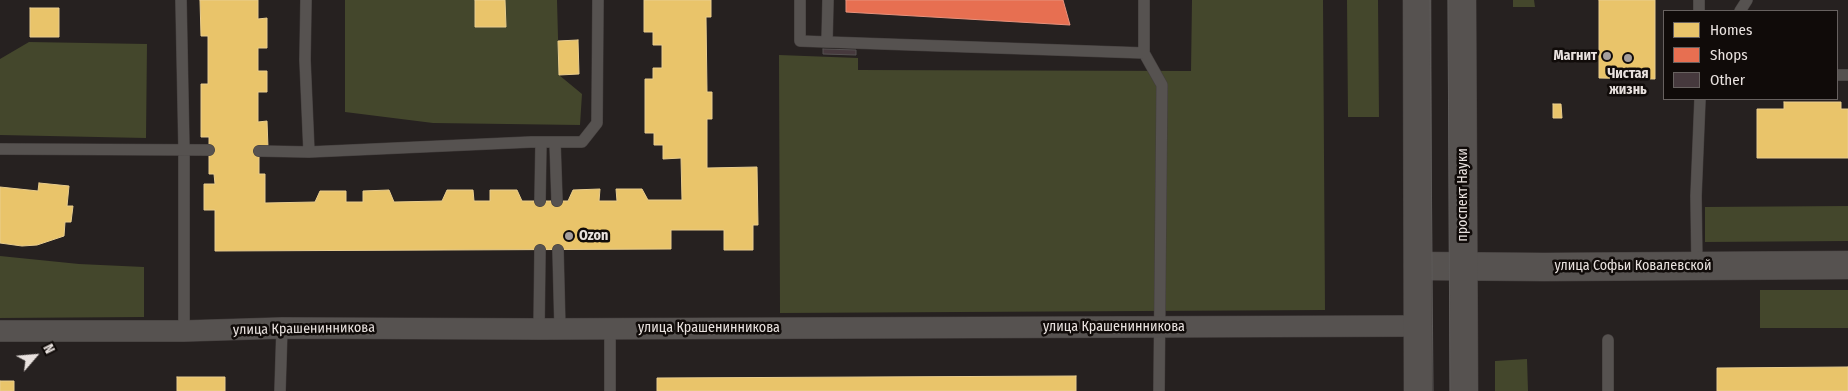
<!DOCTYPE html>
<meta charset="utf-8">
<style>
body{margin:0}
#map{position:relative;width:1848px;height:391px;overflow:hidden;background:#262120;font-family:"Fira Sans Condensed",sans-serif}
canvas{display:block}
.legend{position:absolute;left:1663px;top:10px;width:175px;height:90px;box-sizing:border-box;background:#100b09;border:1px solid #67615f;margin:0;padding:6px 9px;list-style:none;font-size:15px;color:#e9e2df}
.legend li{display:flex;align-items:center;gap:10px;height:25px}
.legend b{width:25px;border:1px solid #67615f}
.north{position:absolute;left:10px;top:331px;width:50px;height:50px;-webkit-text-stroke:4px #100b09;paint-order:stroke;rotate:63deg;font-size:14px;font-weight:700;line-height:20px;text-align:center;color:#e9e2df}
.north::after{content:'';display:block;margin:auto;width:18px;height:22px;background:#e9e2df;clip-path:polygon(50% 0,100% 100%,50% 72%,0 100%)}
</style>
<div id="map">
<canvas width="1848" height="391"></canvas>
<ul class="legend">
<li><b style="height:14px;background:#e9c46a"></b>Homes</li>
<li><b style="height:14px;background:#e76f51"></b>Shops</li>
<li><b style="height:14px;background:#46393d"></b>Other</li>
</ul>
<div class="north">N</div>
</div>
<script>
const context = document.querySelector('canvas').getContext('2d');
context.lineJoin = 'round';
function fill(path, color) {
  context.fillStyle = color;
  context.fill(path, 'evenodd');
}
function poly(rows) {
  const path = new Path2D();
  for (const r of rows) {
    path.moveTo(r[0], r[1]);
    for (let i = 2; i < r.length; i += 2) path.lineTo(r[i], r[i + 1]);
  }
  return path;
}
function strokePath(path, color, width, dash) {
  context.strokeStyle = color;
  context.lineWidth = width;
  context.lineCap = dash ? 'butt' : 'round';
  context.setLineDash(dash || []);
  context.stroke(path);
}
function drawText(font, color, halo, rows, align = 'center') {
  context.font = font + ' "Fira Sans Condensed",sans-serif';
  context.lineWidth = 5;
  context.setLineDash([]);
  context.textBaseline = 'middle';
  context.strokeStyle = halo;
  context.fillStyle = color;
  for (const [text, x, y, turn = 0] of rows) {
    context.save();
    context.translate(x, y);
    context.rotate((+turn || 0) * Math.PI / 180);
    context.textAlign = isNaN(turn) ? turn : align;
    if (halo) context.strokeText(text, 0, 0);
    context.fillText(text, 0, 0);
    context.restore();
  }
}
fill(poly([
 [345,0,475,0,475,27,505,27,505,0,557,0,559,75,582,94,580,125,433,123,345,112],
 [1192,0,1323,0,1325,310,780,313,779,55,858,58,858,70,1191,71],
 [1347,0,1378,0,1379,117,1348,117],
 [1513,0,1534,0,1535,7,1513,7],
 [29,42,147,44,146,138,0,135,0,59],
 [1848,206,1848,241,1705,242,1705,207],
 [0,256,79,264,144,267,144,317,0,318],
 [1760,290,1848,290,1848,328,1760,328],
 [1527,359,1528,391,1495,391,1495,361]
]), '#44472c');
const homes = poly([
 [200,0,258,0,258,19,267,18,267,48,258,48,258,71,267,71,267,92,258,92,258,122,267,121,268,148,259,148,259,174,265,174,265,203,315,202,320,191,346,191,346,202,363,202,363,191,389,190,394,202,442,201,447,190,473,190,474,201,490,201,490,190,517,190,522,201,568,201,573,190,600,189,599,201,617,201,616,189,642,189,648,200,682,200,681,158,663,159,663,145,654,145,654,133,645,133,645,79,653,79,653,68,662,68,662,45,653,45,653,32,644,32,644,0,711,0,711,17,706,17,707,92,712,92,712,119,707,119,707,168,757,167,758,225,753,225,753,250,724,250,724,230,671,230,671,249,215,251,215,210,204,210,204,184,215,184,214,174,209,174,209,137,201,137,201,84,208,84,208,36,201,36,200,0],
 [475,0,505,0,506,27,475,27,475,0],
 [1599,0,1655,0,1655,79,1599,78,1599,0],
 [30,8,59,8,59,37,30,37,30,8],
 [578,40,579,74,559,75,558,41,578,40],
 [1784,102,1841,102,1841,109,1848,109,1848,158,1757,158,1757,109,1784,109,1784,102],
 [1553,104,1561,104,1562,118,1553,118,1553,104],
 [39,183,69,186,67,206,73,206,71,222,65,222,64,236,37,245,22,246,0,243,0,187,38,191,39,183],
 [1848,367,1848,391,1717,391,1717,368,1848,367],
 [1076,376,1076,391,657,391,657,378,1076,376],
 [177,377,225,377,225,391,177,391,177,377],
 [0,381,14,381,14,391,0,391,0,381]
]);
fill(homes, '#e9c46a');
strokePath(homes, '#e9cd8d', 1);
const shops = poly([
 [846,0,1063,0,1070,25,846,12,846,0]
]);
fill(shops, '#e76f51');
strokePath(shops, '#e8927c', 1);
const building = poly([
 [823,49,856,50,856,55,823,54,823,49]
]);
fill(building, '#46393d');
strokePath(building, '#555151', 1);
const service = poly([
 [181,0,184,150,184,331],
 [306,0,305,60,309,152],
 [800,0,800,41,827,42],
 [828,0,827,42,1144,53,1144,0],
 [1699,11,1699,0],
 [1740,11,1747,0],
 [1144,53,1162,85,1159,391],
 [1837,75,1848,75],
 [555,142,557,201],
 [0,149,209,150],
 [259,151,309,152,531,142,582,142,597,123,598,0],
 [540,201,541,142],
 [558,250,560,329],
 [1697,266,1696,196,1700,99],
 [539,329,540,250],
 [1608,340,1608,391],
 [280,391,282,328],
 [610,391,610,329]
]);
const minor = poly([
 [0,331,184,331,282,328,539,329,1418,326]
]);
const tertiary = poly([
 [1418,266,1544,267,1848,265]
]);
const secondary = poly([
 [1417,0,1418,391],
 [1462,0,1464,391]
]);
strokePath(service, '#433e3d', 12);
strokePath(minor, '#433e3d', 22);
strokePath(tertiary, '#433e3d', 29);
strokePath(secondary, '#433e3d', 29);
strokePath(service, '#565250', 11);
strokePath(minor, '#565250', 21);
strokePath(tertiary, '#565250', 28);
strokePath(secondary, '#565250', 28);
strokePath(poly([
 [1430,0,1433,391],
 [1448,0,1450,391]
]), '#5d5a59', 1);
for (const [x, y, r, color] of [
 [1607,56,5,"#a59e9c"],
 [1628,58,5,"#a59e9c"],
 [569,236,5,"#a59e9c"]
]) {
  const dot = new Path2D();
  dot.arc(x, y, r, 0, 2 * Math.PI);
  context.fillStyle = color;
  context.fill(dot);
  strokePath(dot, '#100b09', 2);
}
drawText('bold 14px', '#e9e2df', '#100b09', [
 ["Магнит",1597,56],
 ["Чистая",1628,74,"center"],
 ["жизнь",1628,90,"center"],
 ["Ozon",579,236,"left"]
], 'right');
drawText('14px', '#e9e2df', '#100b09', [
 ["проспект Науки",1463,195,-90],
 ["улица Софьи Ковалевской",1633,266],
 ["улица Крашенинникова",1114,327],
 ["улица Крашенинникова",709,328],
 ["улица Крашенинникова",304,329,-1]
]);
</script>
